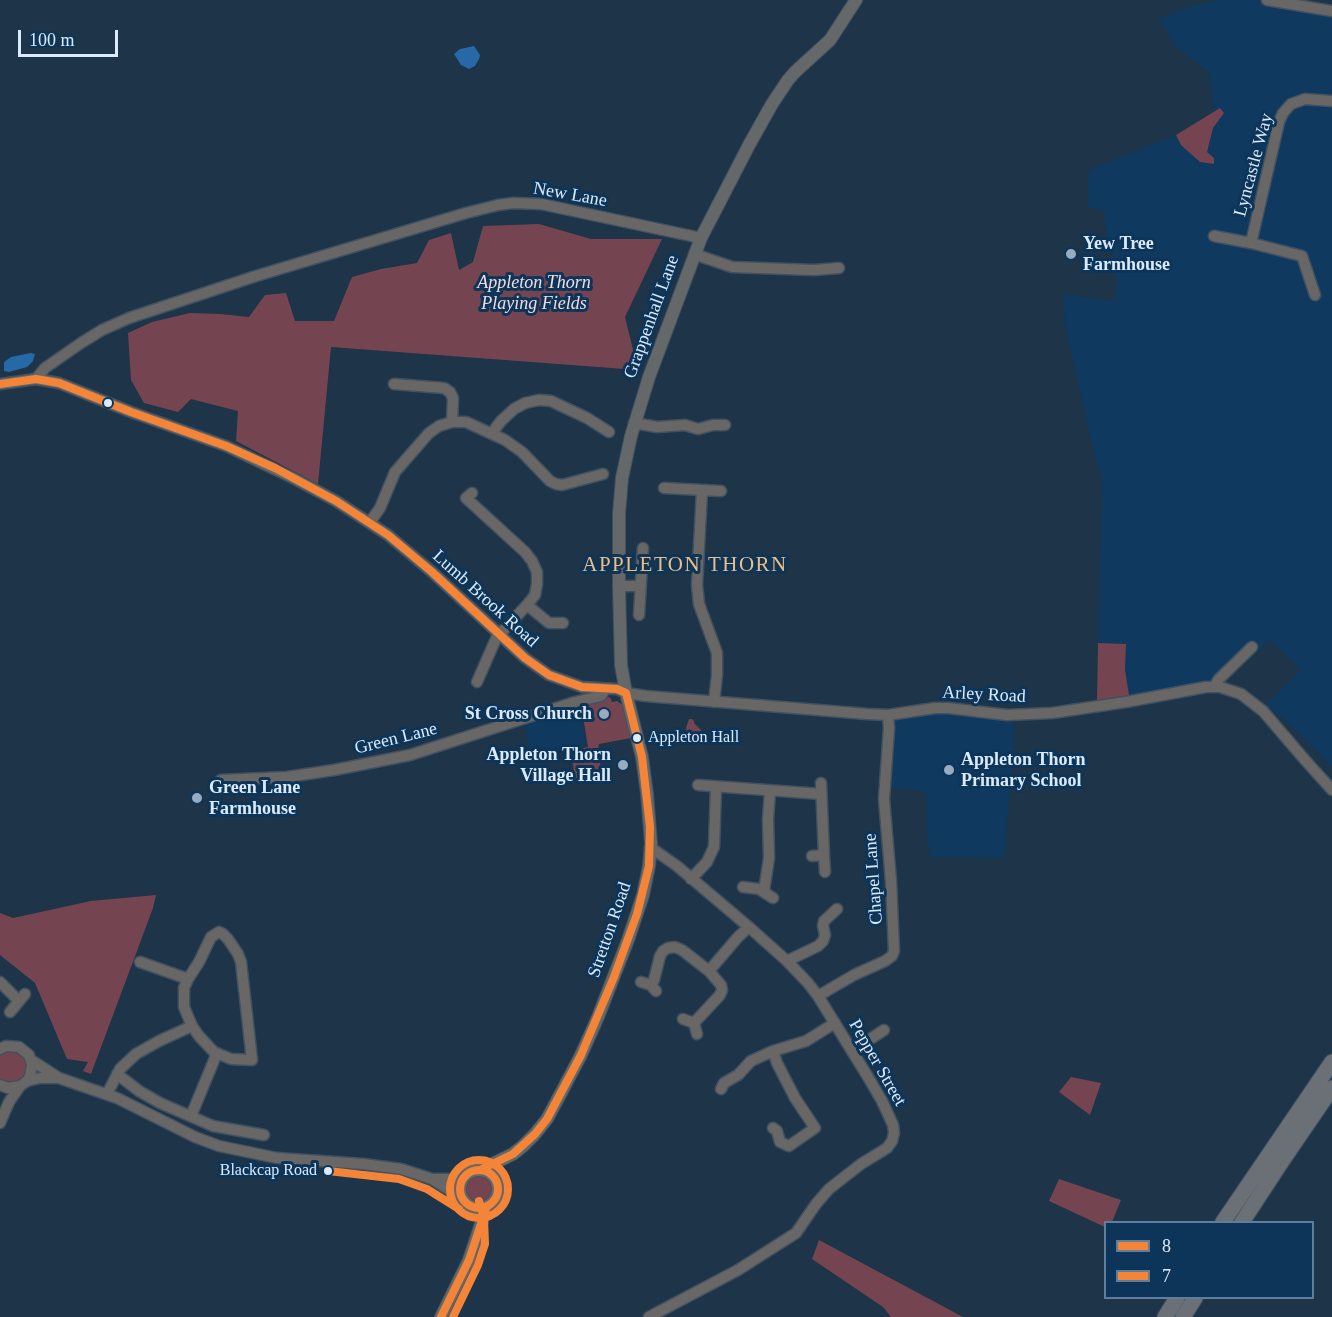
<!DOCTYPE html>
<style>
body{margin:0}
#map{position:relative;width:1332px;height:1317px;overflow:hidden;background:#1e3448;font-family:Georgia,serif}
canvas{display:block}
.legend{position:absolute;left:1104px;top:1221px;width:210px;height:78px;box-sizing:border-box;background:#0d3559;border:2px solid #5f7e9b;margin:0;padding:8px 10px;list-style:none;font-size:18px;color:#dbebfd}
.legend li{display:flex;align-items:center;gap:12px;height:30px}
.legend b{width:30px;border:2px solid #5f7e9b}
.scale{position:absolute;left:18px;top:30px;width:100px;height:27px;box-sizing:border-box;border:3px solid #dbebfd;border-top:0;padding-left:8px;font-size:18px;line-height:21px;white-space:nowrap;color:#dbebfd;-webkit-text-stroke:4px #0d3559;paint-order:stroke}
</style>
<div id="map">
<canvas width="1332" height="1317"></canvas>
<ul class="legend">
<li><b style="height:8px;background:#f48538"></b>8</li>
<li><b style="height:8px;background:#f48538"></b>7</li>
</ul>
<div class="scale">100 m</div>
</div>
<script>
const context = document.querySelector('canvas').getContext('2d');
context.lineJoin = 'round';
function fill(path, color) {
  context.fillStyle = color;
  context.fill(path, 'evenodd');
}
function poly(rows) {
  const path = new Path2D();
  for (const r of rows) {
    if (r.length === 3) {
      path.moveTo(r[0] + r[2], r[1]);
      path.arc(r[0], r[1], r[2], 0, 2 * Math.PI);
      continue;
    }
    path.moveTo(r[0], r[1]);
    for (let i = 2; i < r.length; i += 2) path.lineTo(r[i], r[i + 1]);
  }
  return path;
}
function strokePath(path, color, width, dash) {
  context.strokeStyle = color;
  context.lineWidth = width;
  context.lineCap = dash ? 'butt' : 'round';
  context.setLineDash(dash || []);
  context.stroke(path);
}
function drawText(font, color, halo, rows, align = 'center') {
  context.font = font + ' Georgia,serif';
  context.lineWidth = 6;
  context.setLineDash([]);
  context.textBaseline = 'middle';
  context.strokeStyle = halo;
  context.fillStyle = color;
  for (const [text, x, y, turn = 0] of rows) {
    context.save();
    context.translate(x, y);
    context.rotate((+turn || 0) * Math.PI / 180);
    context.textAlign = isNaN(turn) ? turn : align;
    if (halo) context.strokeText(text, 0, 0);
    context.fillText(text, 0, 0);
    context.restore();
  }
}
fill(poly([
 [1221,0,1267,0,1332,11,1332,766,1296,730,1266,705,1301,670,1270,640,1229,678,1129,695,1125,670,1126,644,1098,643,1102,482,1093,449,1065,326,1063,294,1112,301,1116,297,1116,271,1105,225,1105,210,1088,207,1088,178,1089,170,1176,135,1214,112,1209,73,1175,46,1159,19,1187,7],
 [579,706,586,744,530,753,524,723,561,709],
 [917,711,1013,715,1014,741,1004,858,930,857,927,836,926,793,906,788,904,789,889,786,888,715]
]), '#0f395f');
fill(poly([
 [1220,108,1224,113,1213,128,1207,152,1214,158,1214,164,1200,162,1181,145,1176,135],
 [539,224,591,239,662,239,625,317,638,370,331,347,318,484,236,441,238,411,191,399,178,412,144,403,131,380,128,333,152,322,190,313,220,314,249,317,265,295,286,293,295,321,334,321,352,277,381,269,417,263,429,240,451,233,459,270,473,262,483,226],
 [1098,643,1126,644,1125,670,1129,695,1097,701],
 [610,697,612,702,617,701,624,706,631,738,599,744,598,750,602,775,575,779,571,751,588,747,581,704],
 [689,719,692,719,694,721,694,723,705,734,705,744,699,745,692,742,688,737,686,728],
 [156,895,153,908,91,1074,83,1071,88,1062,67,1059,35,983,0,955,0,913,13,918,91,901],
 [7,1050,18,1051,26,1059,28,1070,23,1080,13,1084,0,1081,0,1053],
 [1071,1077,1101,1083,1090,1115,1059,1092],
 [479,1189,15],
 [1059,1179,1121,1200,1112,1222,1106,1222,1105,1227,1049,1201],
 [819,1240,963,1317,891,1317,883,1307,812,1259]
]), '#744550');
fill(poly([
 [474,46,480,55,479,59,475,66,469,69,461,65,454,54,460,49],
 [31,353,35,354,33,361,27,367,9,372,4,371,4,362,11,357]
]), '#2769a7');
const minor = poly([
 [1267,0,1332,11],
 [1214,236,1251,243,1302,256,1315,295],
 [1251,243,1279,122,1283,113,1291,104,1305,99,1332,101],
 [694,254,732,267,814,270,839,268],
 [36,379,45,368,81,343,102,330,129,318,256,276,466,213,498,205,513,203,541,204,701,238],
 [0,384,36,379,59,383,131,412,226,446,295,479,336,501,388,535,432,572,525,658,549,675,582,687,617,689,626,693,646,696,867,714,888,715,935,708,948,708,1007,715,1052,713,1126,702,1206,687,1220,687,1241,694,1263,711,1305,760,1332,790],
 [394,384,444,388,450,392,453,398,452,422],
 [634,423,657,427,685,425,698,429,713,425,725,425],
 [492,433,501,421,514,409,525,403,539,400,551,401,587,418,609,432],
 [664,488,702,490],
 [472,493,466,498,525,552,532,561,537,572,537,584,535,595,527,605,499,635],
 [370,522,380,508,395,472,429,433,439,426,452,422,466,422,505,440,522,452,550,481,556,484,562,485,603,474],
 [619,586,640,586],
 [527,605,549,623,563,623],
 [639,615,643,548],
 [477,682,498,634],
 [1214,687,1219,679,1252,647],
 [714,702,717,675,717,653,699,604,697,585,702,490,721,491],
 [221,780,287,777,334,770,410,755,575,702,601,696,603,693,604,689],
 [821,783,824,855],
 [698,785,821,794],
 [812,856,824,855,825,872],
 [691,879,707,862,714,847,716,787],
 [743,887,759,889,773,898],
 [764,891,769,858,768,819,770,791],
 [219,932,223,934,228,939,238,954,241,962,252,1060,231,1059,214,1052,199,1036,192,1026,184,1007,184,988,188,979,199,962,211,937,219,932],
 [787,961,818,946,823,941,825,935,823,926,824,921,837,909],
 [140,962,188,979],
 [709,971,738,937,749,927],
 [0,982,19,1001],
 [641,982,651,985,656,991],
 [651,985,654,980,660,956,663,951,668,948,675,947,682,950,709,971,721,985,722,990,720,995,694,1023],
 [818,996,854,975,885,961,892,956,894,951,891,881,884,799,889,728,888,715],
 [10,1012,25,994],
 [683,1019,694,1023,697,1034],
 [0,1049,6,1046,19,1047,29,1055,32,1065,30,1076,27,1081,20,1086,8,1088,0,1085],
 [852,1051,884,1030],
 [31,1060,59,1078,117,1098,195,1137,219,1146,277,1158,363,1164,401,1169,432,1179,465,1200],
 [117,1074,139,1091,160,1103,213,1126,264,1135],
 [27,1081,40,1078,59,1078],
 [721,1089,724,1083,738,1075,751,1061,773,1051,806,1041,835,1023],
 [107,1094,120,1069,136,1054,159,1041,192,1026],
 [191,1116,217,1053],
 [0,1123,9,1102,20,1086],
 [773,1128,777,1131,780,1142,789,1146,815,1128,795,1098,777,1063,773,1051],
 [435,1179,455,1179,467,1175],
 [649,1317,738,1270,796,1233,816,1204,829,1189,861,1164,887,1148,892,1141,894,1133,893,1125,882,1101,868,1077,818,996,808,983,787,961,750,928,677,866,650,847]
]);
const major = poly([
 [480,1170,513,1154,523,1146,535,1134,547,1119,561,1093,581,1055,598,1017,628,940,643,895,649,866,651,843,647,794,642,757,626,693,621,665,619,586,619,514,622,478,631,436,649,377,701,238,749,145,772,104,788,80,795,72,830,40,856,0],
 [479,1189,19],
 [441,1317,469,1260,487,1206]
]);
const highway = poly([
 [1223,1222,1332,1062],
 [1242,1222,1282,1161,1332,1088],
 [1165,1317,1177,1298],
 [1183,1317,1195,1298]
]);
strokePath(minor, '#405162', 13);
strokePath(major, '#405162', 14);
strokePath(highway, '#405162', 17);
strokePath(minor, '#696765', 10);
strokePath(major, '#656869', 12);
strokePath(highway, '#6a7076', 15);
strokePath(poly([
 [0,384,36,379,59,383,131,412,226,446,275,468,336,501,388,535,432,572,525,658,549,675,582,687,617,689,626,693,642,757,650,827,649,866,637,914,614,977,581,1055,547,1119,535,1134,513,1154,480,1170],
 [479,1189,19],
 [441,1317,469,1260,487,1206]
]), '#f48538', 8);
strokePath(poly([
 [479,1189,29],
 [328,1171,399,1179,427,1189,459,1209],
 [453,1317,478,1265,485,1244,484,1218,479,1201]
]), '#f48538', 8);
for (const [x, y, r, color] of [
 [1071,254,6,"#99abbe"],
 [108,403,5,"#dbebfd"],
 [604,714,6,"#99abbe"],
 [637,738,5,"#dbebfd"],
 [623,765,6,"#99abbe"],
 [949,770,6,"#99abbe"],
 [197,798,6,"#99abbe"],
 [328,1171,5,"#dbebfd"]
]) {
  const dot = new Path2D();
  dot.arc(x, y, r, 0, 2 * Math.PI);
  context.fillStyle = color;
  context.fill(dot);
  strokePath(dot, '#0d3559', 2);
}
drawText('16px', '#dbebfd', '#0d3559', [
 ["Appleton Hall",648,738],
 ["Blackcap Road",317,1171,"right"]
], 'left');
drawText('18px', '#dbebfd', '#0d3559', [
 ["Lyncastle Way",1254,165,-75],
 ["New Lane",570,195,10],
 ["Grappenhall Lane",652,317,-70],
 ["Lumb Brook Road",485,599,42],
 ["Arley Road",984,695,3],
 ["Green Lane",396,739,-14],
 ["Chapel Lane",874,879,-94],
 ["Stretton Road",610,930,-71],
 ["Pepper Street",877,1063,60]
]);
drawText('bold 18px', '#dbebfd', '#0d3559', [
 ["Yew Tree",1083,244],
 ["Farmhouse",1083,265],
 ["St Cross Church",592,714,"right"],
 ["Appleton Thorn",611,755,"right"],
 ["Village Hall",611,776,"right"],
 ["Appleton Thorn",961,760],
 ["Primary School",961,781],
 ["Green Lane",209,788],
 ["Farmhouse",209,809]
], 'left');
drawText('italic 18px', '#f5dadd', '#0d3559', [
 ["Appleton Thorn",534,283],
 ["Playing Fields",534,304]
]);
context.letterSpacing = '1.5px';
drawText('21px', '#f1bc7d', '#0d3559', [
 ["APPLETON THORN",685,565]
]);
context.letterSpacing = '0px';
</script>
